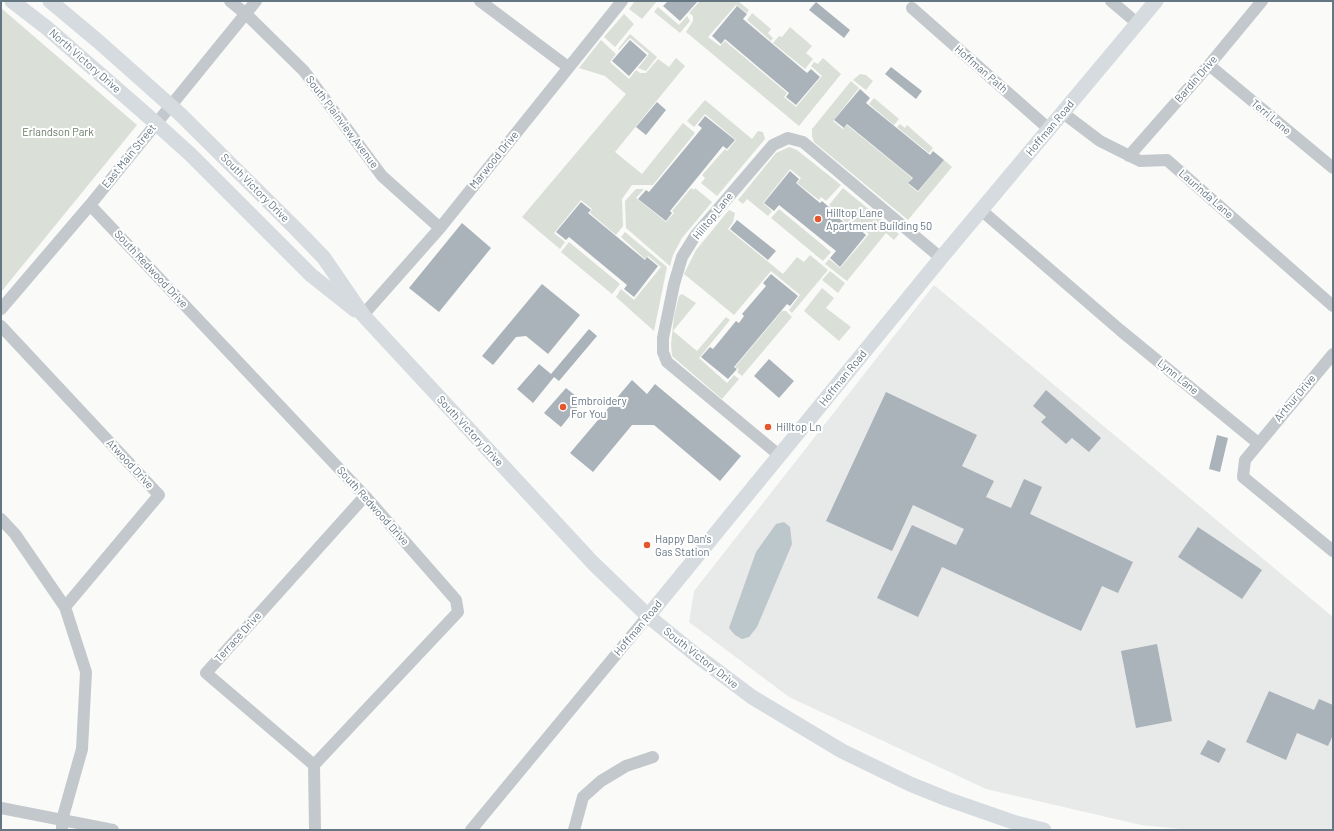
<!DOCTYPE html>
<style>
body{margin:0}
#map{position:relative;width:1334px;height:831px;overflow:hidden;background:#fafaf8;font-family:Barlow,sans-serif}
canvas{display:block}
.frame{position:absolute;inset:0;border:2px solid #657683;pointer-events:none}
</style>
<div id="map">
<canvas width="1334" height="831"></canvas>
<div class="frame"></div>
</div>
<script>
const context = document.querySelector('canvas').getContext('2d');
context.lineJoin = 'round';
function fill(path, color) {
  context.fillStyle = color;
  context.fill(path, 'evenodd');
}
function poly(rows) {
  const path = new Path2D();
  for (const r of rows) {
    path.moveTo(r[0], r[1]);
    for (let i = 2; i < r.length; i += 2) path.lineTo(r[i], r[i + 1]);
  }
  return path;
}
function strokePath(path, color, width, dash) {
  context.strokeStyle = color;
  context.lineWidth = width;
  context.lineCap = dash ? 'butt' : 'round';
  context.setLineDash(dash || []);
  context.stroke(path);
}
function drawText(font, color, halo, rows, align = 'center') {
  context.font = font + ' Barlow,sans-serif';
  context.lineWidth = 4;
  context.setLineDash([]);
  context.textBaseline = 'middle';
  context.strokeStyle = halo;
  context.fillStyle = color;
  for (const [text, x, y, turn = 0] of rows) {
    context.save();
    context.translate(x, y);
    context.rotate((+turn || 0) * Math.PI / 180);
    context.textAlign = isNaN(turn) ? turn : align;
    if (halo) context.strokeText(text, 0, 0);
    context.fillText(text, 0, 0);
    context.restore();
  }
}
fill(poly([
 [934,285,1333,617,1333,830,1190,830,1141,825,986,789,789,697,689,622,694,591]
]), '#e8e9e9');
fill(poly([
 [635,1,657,1,642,19,629,9],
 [700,1,738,1,749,10,747,13,736,5,708,37,720,46,725,41,787,93,784,97,796,107,822,76,811,66,814,62,818,64,823,58,841,74,799,126,686,32,693,21,693,16,689,13],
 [658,7,679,25,687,16,690,21,680,33,654,12],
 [1,8,137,125,1,292],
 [752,13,771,29,768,33,773,38,771,41,747,20],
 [624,14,634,24,615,47,604,37],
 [790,27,812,46,806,53,813,59,805,69,773,43,779,36,782,37],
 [630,34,657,57,646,71,638,68,649,54,630,38,619,50,618,49],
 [601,40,616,54,610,62,629,79,636,70,640,73,646,73,658,59,669,67,676,58,685,66,615,152,642,174,683,123,695,133,653,185,632,185,622,199,623,226,616,235,590,213,592,209,581,200,554,233,565,242,560,249,522,217,626,94,605,76,579,68],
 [860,74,866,75,873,81,866,90,853,80],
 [851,81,859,88,833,121,843,129,847,125,912,178,908,184,918,192,944,160,952,167,908,220,814,142,812,136,812,129],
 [874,98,899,119,894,125,869,104],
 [705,100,752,139,758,131,763,132,765,139,717,196,701,183,705,178,702,175,725,149,727,151,736,140,705,114,694,127,687,121],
 [900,124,905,128,907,125,933,148,929,153,897,127],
 [789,147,797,150,841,185,826,201,821,197,819,200,797,183,801,178,790,169,763,203,772,211,768,216,747,199,743,204,738,200,776,153],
 [691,188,694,190,695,188,712,202,682,238,673,255,670,266,626,228,625,201,636,189,644,189,636,198,666,222,674,213,672,211],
 [843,188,899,234,894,240,886,233,847,281,825,264,829,259,840,268,869,234,857,225,854,229,831,210,832,208,829,205],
 [779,209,831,252,823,261,771,218],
 [729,210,735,213,733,222,728,229,783,274,797,257,804,262,810,255,828,270,792,313,789,310,800,295,771,271,734,315,684,274,696,250],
 [625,232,667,267,654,331,616,297,621,289,634,300,661,267,648,256,645,259,621,237],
 [569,242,620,284,612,294,561,252],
 [830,271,845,283,838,293,822,280],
 [822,288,834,298,826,308,851,327,839,341,804,311],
 [682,294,696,303,673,331,697,351,726,317,730,320,699,358,727,383,734,375,739,379,722,399,672,356,671,344,674,316,679,296],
 [782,311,786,311,792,317,742,376,737,372,739,369,735,367]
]), '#dadfd7');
fill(poly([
 [784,522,790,527,792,544,757,627,749,637,742,639,735,635,729,628,756,552,776,524]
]), '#bbc7cb');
fill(poly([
 [668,1,698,1,680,21,663,6],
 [816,2,850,30,844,38,809,10],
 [737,6,747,14,743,19,807,73,811,69,820,77,796,105,786,97,789,93,725,39,721,44,712,36],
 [630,40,647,55,629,76,612,61],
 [891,67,922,91,916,99,885,74],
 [860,89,870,98,866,103,930,155,933,151,944,160,918,191,908,183,913,178,847,124,844,128,834,120],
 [657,102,666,110,646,135,636,127],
 [705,116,735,140,727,149,723,146,670,211,672,213,666,221,638,199,646,190,649,192,702,128,698,125],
 [790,171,799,179,796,183,820,203,822,201,830,208,829,210,854,231,857,227,866,235,840,267,830,258,836,251,779,205,774,211,764,203],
 [581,202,591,210,588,213,645,260,647,257,658,266,634,297,624,289,627,285,569,237,566,240,556,232],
 [737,220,776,251,768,260,730,229],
 [462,223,491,248,439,312,409,288],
 [771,274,798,296,790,306,787,304,734,367,737,369,728,379,701,357,710,347,713,349,736,321,739,323,744,316,742,314,766,286,763,283],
 [542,284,580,315,548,354,526,336,516,337,493,365,482,356],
 [589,329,597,336,559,381,554,377,533,403,517,389,539,364,551,374],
 [769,359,794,381,779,398,754,376],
 [632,380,647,394,655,384,741,456,720,481,654,425,632,425,593,472,570,453],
 [566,388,582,401,561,427,544,413],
 [1046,390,1101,438,1089,452,1072,438,1066,444,1041,422,1046,417,1033,406],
 [886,392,977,435,962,466,994,481,986,497,1011,508,1024,479,1042,487,1030,514,1133,562,1118,593,1102,586,1081,631,942,567,918,617,877,598,912,525,956,545,964,529,913,505,892,551,826,521],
 [1217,435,1228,438,1220,472,1209,469],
 [1198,527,1262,570,1242,599,1178,557],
 [1157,644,1172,721,1136,728,1121,651],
 [1269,691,1314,710,1319,699,1333,705,1333,735,1328,746,1297,733,1286,760,1246,742],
 [1208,740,1226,749,1219,763,1200,754]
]), '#aab3b9');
strokePath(poly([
 [230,1,246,14,304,71,382,176,440,228],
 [480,1,568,67],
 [1111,1,1137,23],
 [912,8,1049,129],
 [1209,65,1333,168],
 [1063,113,1100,141,1140,161,1167,160,1333,306],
 [1129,156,1209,65,1262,1],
 [90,205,365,496,456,600,458,612,314,765,315,830],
 [981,210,1120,330,1258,443],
 [1,309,90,205,256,1],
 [363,315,440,228,622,1],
 [1,326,159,495,65,607],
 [1333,354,1245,460,1243,477,1333,551],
 [779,455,667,362,663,352,663,338,674,284,682,257,695,236,773,145,788,138,803,142,941,258],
 [1,519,15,534,65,607,86,672,82,749,62,820,62,830],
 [314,765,206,673,365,496],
 [1,808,113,830],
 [471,830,648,616],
 [574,830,583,797,601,781,626,766,653,757]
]), '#c3c8cc', 12);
strokePath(poly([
 [12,1,47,28,149,117,191,155,311,275,355,310],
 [50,1,99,42,180,114,298,231,324,258,363,315,593,563,648,616,696,655,752,697,842,751,910,784,947,799,1016,823,1044,830],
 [648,616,941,258,1156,1]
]), '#d6dbdf', 15);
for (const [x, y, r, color] of [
 [818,219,4,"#e4572e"],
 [563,407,4,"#e4572e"],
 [768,427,4,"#e4572e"],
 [647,545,4,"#e4572e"]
]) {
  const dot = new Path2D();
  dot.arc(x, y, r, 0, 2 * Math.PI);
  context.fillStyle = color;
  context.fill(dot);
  strokePath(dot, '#fff', 1.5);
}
drawText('11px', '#657683', '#fff', [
 ["North Victory Drive",85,61,41],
 ["Hoffman Path",981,69,41],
 ["Bardin Drive",1196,79,-49],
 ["Terri Lane",1271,117,40],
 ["South Plainview Avenue",342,122,53],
 ["Hoffman Road",1050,128,-50],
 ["East Main Street",129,156,-51],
 ["Marwood Drive",494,160,-51],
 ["South Victory Drive",255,188,45],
 ["Laurinda Lane",1206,194,41],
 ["Hilltop Lane",713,216,-51],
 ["South Redwood Drive",151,269,47],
 ["Lynn Lane",1178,377,39],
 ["Hoffman Road",843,378,-51],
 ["Arthur Drive",1295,398,-50],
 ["South Victory Drive",470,431,47],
 ["Atwood Drive",130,464,47],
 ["South Redwood Drive",373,506,48],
 ["Hoffman Road",638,628,-50],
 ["Terrace Drive",238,637,-48],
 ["South Victory Drive",701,658,38]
]);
drawText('11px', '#687a64', '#fff', [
 ["Erlandson Park",58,132]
]);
drawText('11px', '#657683', '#fff', [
 ["Hilltop Lane",826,213],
 ["Apartment Building 50",826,226],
 ["Embroidery",571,401],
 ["For You",571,414],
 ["Hilltop Ln",776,427],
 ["Happy Dan's",655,539],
 ["Gas Station",655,552]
], 'left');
</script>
